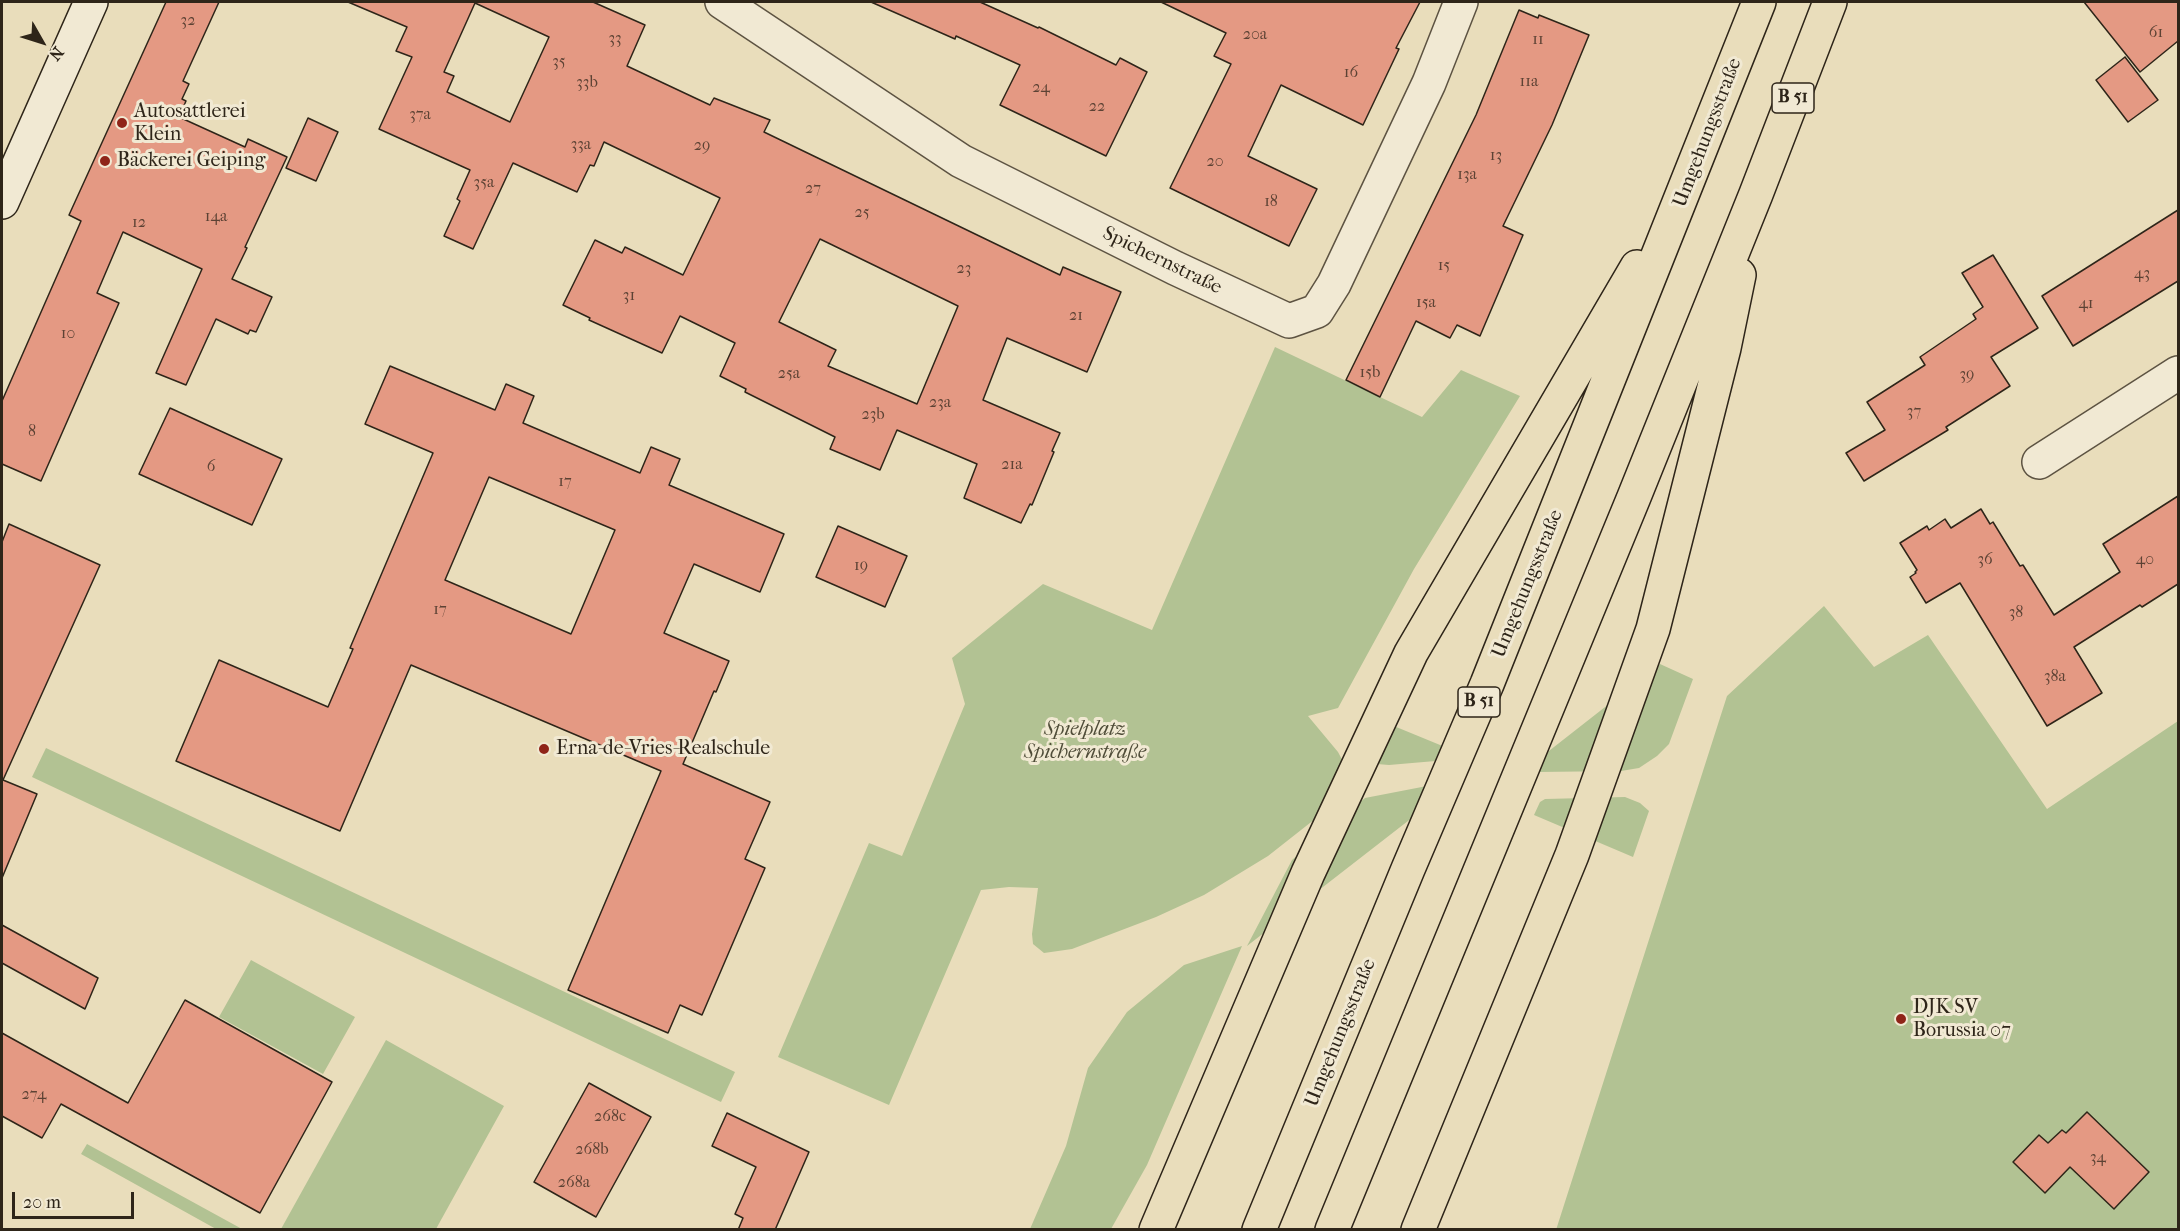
<!DOCTYPE html>
<meta charset="utf-8">
<style>
body{margin:0}
#map{position:relative;width:2180px;height:1231px;overflow:hidden;background:#e9ddbb;font-family:"IM FELL French Canon",serif}
canvas{display:block}
.frame{position:absolute;inset:0;border:3px solid #2e2519;pointer-events:none}
.north{position:absolute;left:12px;top:12px;width:60px;height:60px;-webkit-text-stroke:4px #f1e9d3;paint-order:stroke;rotate:129deg;font-size:16px;font-weight:700;line-height:24px;text-align:center;color:#2e2519}
.north::after{content:'';display:block;margin:auto;width:21px;height:27px;background:#2e2519;clip-path:polygon(50% 0,100% 100%,50% 72%,0 100%)}
.scale{position:absolute;left:12px;top:1192px;width:122px;height:27px;box-sizing:border-box;border:3px solid #2e2519;border-top:0;padding-left:8px;font-size:18px;line-height:21px;white-space:nowrap;color:#2e2519;-webkit-text-stroke:4px #f1e9d3;paint-order:stroke}
</style>
<div id="map">
<canvas width="2180" height="1231"></canvas>
<div class="frame"></div>
<div class="north">N</div>
<div class="scale">20 m</div>
</div>
<script>
const context = document.querySelector('canvas').getContext('2d');
context.lineJoin = 'round';
function fill(path, color) {
  context.fillStyle = color;
  context.fill(path, 'evenodd');
}
function poly(rows) {
  const path = new Path2D();
  for (const r of rows) {
    path.moveTo(r[0], r[1]);
    for (let i = 2; i < r.length; i += 2) path.lineTo(r[i], r[i + 1]);
  }
  return path;
}
function strokePath(path, color, width, dash) {
  context.strokeStyle = color;
  context.lineWidth = width;
  context.lineCap = dash ? 'butt' : 'round';
  context.setLineDash(dash || []);
  context.stroke(path);
}
function drawText(font, color, halo, rows, align = 'center') {
  context.font = font + ' "IM FELL French Canon",serif';
  context.lineWidth = 6;
  context.setLineDash([]);
  context.textBaseline = 'middle';
  context.strokeStyle = halo;
  context.fillStyle = color;
  for (const [text, x, y, turn = 0] of rows) {
    context.save();
    context.translate(x, y);
    context.rotate((+turn || 0) * Math.PI / 180);
    context.textAlign = isNaN(turn) ? turn : align;
    if (halo) context.strokeText(text, 0, 0);
    context.fillText(text, 0, 0);
    context.restore();
  }
}
fill(poly([
 [1275,347,1422,417,1461,370,1520,396,1414,569,1338,708,1308,716,1338,752,1348,771,1315,819,1268,856,1204,895,1156,917,1072,949,1044,953,1033,944,1032,934,1038,888,1009,887,981,890,889,1105,778,1057,869,843,902,856,965,704,952,658,1043,584,1152,630],
 [1824,606,1874,667,1928,635,2047,809,2178,721,2178,1229,1556,1230,1727,696],
 [1660,664,1693,679,1669,744,1657,756,1639,768,1621,771,1538,772,1531,765],
 [1367,715,1462,754,1447,760,1389,765,1377,764],
 [46,748,735,1072,721,1102,32,777],
 [1427,786,1453,786,1247,946,1292,860,1365,798],
 [1625,797,1640,803,1649,811,1633,857,1534,815,1540,802,1545,799],
 [1242,946,1147,1165,1111,1229,1030,1229,1066,1146,1088,1068,1127,1012,1184,965],
 [251,960,355,1017,323,1074,219,1017],
 [386,1040,504,1106,436,1229,281,1229],
 [87,1144,242,1229,216,1229,81,1154]
]), '#b2c293');
const building = poly([
 [166,2,219,2,183,81,189,84,182,99,186,101,179,117,245,147,248,139,287,157,245,247,247,248,232,279,272,297,256,332,250,330,248,334,216,319,186,385,156,373,202,269,123,232,97,293,119,303,41,481,2,464,2,401,81,221,69,215,166,2],
 [348,2,593,2,645,25,627,66,710,105,714,98,770,120,764,132,1060,275,1063,267,1121,292,1087,372,1007,338,983,400,1060,433,1052,451,1054,452,1032,505,1030,504,1021,523,964,498,977,464,897,430,880,470,830,449,835,437,745,392,746,389,720,376,735,343,680,316,662,353,589,320,590,318,563,305,595,240,622,253,625,247,683,275,720,198,604,142,594,166,590,165,577,192,513,163,473,249,444,236,460,201,457,199,470,170,379,129,412,57,396,51,407,27,348,2],
 [475,3,549,37,510,122,447,92,454,76,444,72,475,3],
 [820,239,958,306,917,404,828,366,836,350,779,322,820,239],
 [871,2,980,2,1038,28,1039,27,1116,65,1120,58,1147,72,1106,156,1000,105,1020,65,956,36,955,39,871,2],
 [1161,2,1420,2,1396,48,1399,49,1363,125,1281,85,1248,156,1317,189,1289,246,1170,188,1231,64,1214,56,1226,33,1161,2],
 [2084,2,2178,2,2178,41,2140,72,2084,2],
 [1519,10,1538,18,1539,15,1589,35,1552,125,1503,226,1523,235,1480,336,1457,325,1450,338,1416,321,1380,397,1346,380,1476,115,1519,10],
 [2125,57,2158,100,2128,122,2096,80,2125,57],
 [308,118,338,132,316,181,286,168,308,118],
 [2178,210,2178,281,2073,346,2042,296,2178,210],
 [1993,255,2038,328,1991,357,2010,386,1946,427,1948,430,1864,481,1846,453,1885,430,1867,402,1925,365,1920,357,1976,319,1973,314,1983,307,1962,273,1993,255],
 [390,366,495,410,506,384,534,396,523,423,640,473,651,447,680,459,669,485,784,534,760,592,694,564,664,633,729,661,716,692,714,691,683,764,770,802,745,859,765,868,702,1015,680,1005,668,1033,568,990,661,771,411,665,340,831,176,761,219,660,328,707,353,649,350,648,433,453,365,424,390,366],
 [489,477,615,530,571,634,445,580,489,477],
 [170,408,282,459,252,525,139,474,170,408],
 [2178,496,2178,584,2142,607,2140,605,2074,647,2102,693,2047,726,1960,583,1926,603,1910,577,1916,573,1915,572,1917,570,1900,543,1927,526,1929,530,1945,519,1951,528,1981,509,1990,524,1993,522,2020,566,2023,565,2054,615,2120,572,2103,544,2178,496],
 [9,524,100,565,3,780,37,794,2,878,2,542,9,524],
 [838,526,907,556,885,607,816,577,838,526],
 [2,925,98,978,85,1009,2,963,2,925],
 [185,1000,332,1082,260,1213,61,1104,42,1138,2,1116,2,1033,128,1103,185,1000],
 [589,1083,651,1117,596,1217,534,1182,589,1083],
 [2087,1112,2149,1172,2114,1209,2070,1167,2045,1193,2013,1162,2039,1135,2048,1143,2062,1130,2066,1133,2087,1112],
 [727,1113,809,1152,775,1230,738,1230,743,1218,735,1214,756,1167,712,1146,727,1113]
]);
fill(building, '#e49983');
strokePath(building, '#2e2519', 1.5);
const street = poly([
 [722,2,961,161,1175,268,1289,321,1317,311,1334,284,1429,83,1461,2],
 [2039,462,2178,373]
]);
const secondary = poly([
 [2,202,91,2]
]);
const highway = poly([
 [1156,1230,1308,873,1411,653,1637,267],
 [1259,1230,1408,869,1487,684,1759,2],
 [1332,1230,1634,497,1756,194,1830,2],
 [1418,1230,1572,855,1653,629,1724,348,1739,275]
]);
strokePath(street, '#5d5342', 36);
strokePath(secondary, '#2e2519', 36);
strokePath(highway, '#2e2519', 36);
strokePath(street, '#f1e9d3', 33);
strokePath(secondary, '#f1e9d3', 33);
strokePath(highway, '#e9ddbb', 33);
for (const [x, y, r, color] of [
 [122,123,6,"#8f2418"],
 [105,161,6,"#8f2418"],
 [544,749,6,"#8f2418"],
 [1901,1019,6,"#8f2418"]
]) {
  const dot = new Path2D();
  dot.arc(x, y, r, 0, 2 * Math.PI);
  context.fillStyle = color;
  context.fill(dot);
  strokePath(dot, '#f1e9d3', 2);
}
drawText('16px', '#5c4234', null, [
 ["32",188,21],
 ["61",2156,33],
 ["20a",1255,35],
 ["33",615,39],
 ["11",1538,40],
 ["35",559,62],
 ["16",1351,73],
 ["11a",1529,82],
 ["33b",587,83],
 ["24",1041,88],
 ["22",1097,107],
 ["37a",420,115],
 ["33a",581,145],
 ["29",702,146],
 ["13",1496,156],
 ["20",1215,162],
 ["13a",1467,175],
 ["35a",484,183],
 ["27",813,189],
 ["18",1271,202],
 ["25",862,213],
 ["14a",216,217],
 ["12",139,223],
 ["15",1444,266],
 ["23",964,269],
 ["43",2142,274],
 ["31",629,296],
 ["15a",1426,303],
 ["41",2086,304],
 ["21",1076,316],
 ["10",68,334],
 ["15b",1370,373],
 ["25a",789,374],
 ["39",1967,375],
 ["23a",940,403],
 ["37",1914,412],
 ["23b",873,415],
 ["8",32,432],
 ["21a",1012,465],
 ["6",211,467],
 ["17",565,482],
 ["36",1985,560],
 ["40",2145,560],
 ["19",861,566],
 ["17",440,610],
 ["38",2016,613],
 ["38a",2055,677],
 ["274",34,1095],
 ["268c",610,1117],
 ["268b",592,1150],
 ["34",2098,1158],
 ["268a",574,1183]
]);
for (const [x, y, w] of [
 [1793,98,42],
 [1479,702,42]
]) {
  const box = new Path2D();
  box.roundRect(x - w / 2, y - 15, w, 30, 4.5);
  context.fillStyle = '#f1e9d3';
  context.fill(box);
  strokePath(box, '#2e2519', 1.5);
}
drawText('bold 18px', '#2e2519', null, [
 ["B 51",1793,98],
 ["B 51",1479,702]
]);
drawText('20px', '#2e2519', '#f1e9d3', [
 ["Autosattlerei",134,112],
 ["Klein",134,135],
 ["Bäckerei Geiping",117,161],
 ["Erna-de-Vries-Realschule",556,749],
 ["DJK SV",1913,1008],
 ["Borussia 07",1913,1031]
], 'left');
drawText('20px', '#2e2519', '#f1e9d3', [
 ["Umgehungsstraße",1708,133,-69],
 ["Spichernstraße",1162,261,26],
 ["Umgehungsstraße",1528,584,-68],
 ["Umgehungsstraße",1341,1033,-68]
]);
drawText('italic 20px', '#4f4c38', '#f1e9d3', [
 ["Spielplatz",1085,730],
 ["Spichernstraße",1085,753]
]);
</script>
